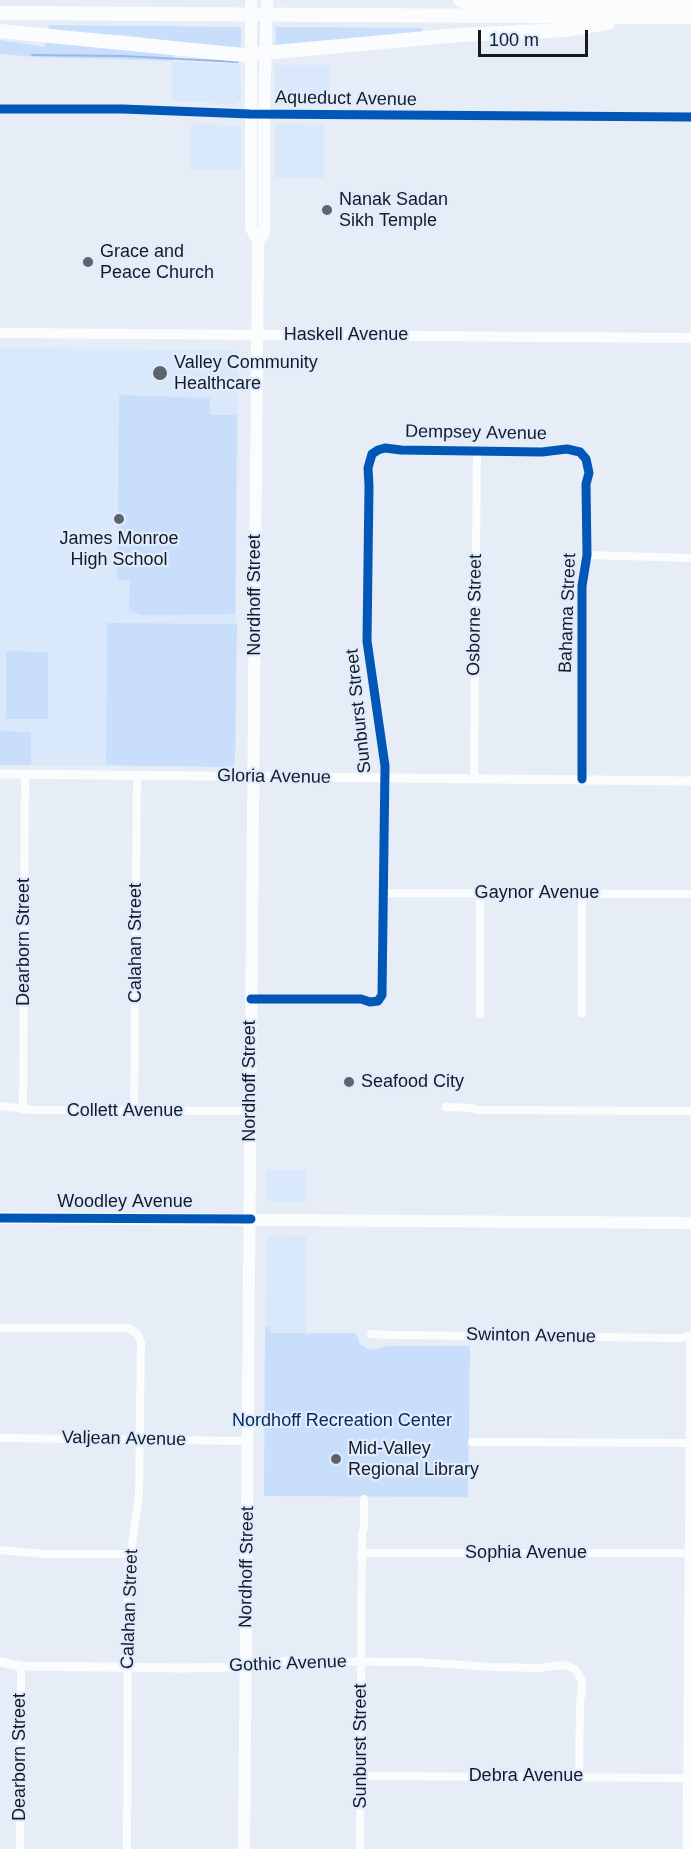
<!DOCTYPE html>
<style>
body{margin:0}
#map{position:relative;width:691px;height:1849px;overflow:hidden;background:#e6edf7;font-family:Helvetica,sans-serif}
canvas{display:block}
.scale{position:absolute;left:478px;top:30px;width:110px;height:27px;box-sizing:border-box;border:3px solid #141b25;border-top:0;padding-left:8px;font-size:18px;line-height:21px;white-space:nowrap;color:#141b25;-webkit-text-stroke:4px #e0ecfd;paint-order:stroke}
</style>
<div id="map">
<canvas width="691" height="1849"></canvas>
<div class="scale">100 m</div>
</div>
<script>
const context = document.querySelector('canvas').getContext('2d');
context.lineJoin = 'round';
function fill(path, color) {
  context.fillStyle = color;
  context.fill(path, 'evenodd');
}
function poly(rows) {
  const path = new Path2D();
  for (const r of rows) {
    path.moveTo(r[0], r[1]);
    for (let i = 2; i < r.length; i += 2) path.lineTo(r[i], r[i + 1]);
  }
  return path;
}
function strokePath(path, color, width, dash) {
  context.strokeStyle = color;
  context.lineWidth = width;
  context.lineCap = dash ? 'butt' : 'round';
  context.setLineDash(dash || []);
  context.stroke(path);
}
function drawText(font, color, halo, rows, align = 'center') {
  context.font = font + ' Helvetica,sans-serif';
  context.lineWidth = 4.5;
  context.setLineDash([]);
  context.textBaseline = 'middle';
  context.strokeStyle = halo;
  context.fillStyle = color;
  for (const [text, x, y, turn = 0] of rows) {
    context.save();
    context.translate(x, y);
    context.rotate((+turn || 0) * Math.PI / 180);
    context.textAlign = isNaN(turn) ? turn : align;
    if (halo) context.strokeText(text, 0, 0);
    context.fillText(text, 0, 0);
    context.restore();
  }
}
fill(poly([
 [172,61,240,65,241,100,235,104,172,101],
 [275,65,329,65,329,104,278,103,275,97],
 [191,123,239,126,241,129,241,170,191,170],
 [280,124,324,125,324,178,275,178,275,127],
 [0,348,232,350,236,352,238,355,235,762,234,765,231,767,0,765],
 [267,1170,307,1170,306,1202,270,1202,266,1199],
 [272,1235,306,1236,306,1335,265,1335,266,1242,269,1237]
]), '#dae8fb');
fill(poly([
 [49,25,241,27,241,46,238,49,122,35,48,31],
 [276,27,422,28,422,34,275,46],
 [0,40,45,47,46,40,173,52,173,58,172,61,36,57,0,54],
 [119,395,210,398,210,415,237,415,235,614,141,615,129,610,130,581,117,580],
 [107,623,237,624,235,762,234,765,231,767,106,765],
 [6,651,48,652,48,719,6,719],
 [0,731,31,732,31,765,0,765],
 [265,1327,270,1327,271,1333,306,1333,306,1335,312,1333,356,1333,360,1344,370,1350,389,1346,470,1346,468,1497,264,1496]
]), '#c9defb');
strokePath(poly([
 [32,55,123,56,238,62]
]), '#98b8e6', 2);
strokePath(poly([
 [0,109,123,109,250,114,691,117],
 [587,555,691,558],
 [474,779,477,451],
 [383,893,691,894],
 [251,999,361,999,370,1002,378,1001,382,995,385,766,367,641,369,486,368,468,372,454,378,450,385,448,401,450,542,452,567,449,580,452,586,459,589,473,586,484,587,555,582,586,582,779],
 [582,1013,582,893],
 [480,1014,480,892],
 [0,1106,33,1110,250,1111],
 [446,1107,472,1108,476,1110,691,1111],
 [23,1110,25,775],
 [134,1111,137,776],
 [0,1328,129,1328,138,1335,141,1342,139,1494,128,1574,127,1849],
 [371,1334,390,1335,681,1338,691,1335],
 [0,1438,249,1441],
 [472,1442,691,1443],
 [0,1550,43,1554,130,1554],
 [361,1553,691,1553],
 [245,1667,285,1661,418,1662,491,1667,540,1668,561,1665,567,1666,575,1669,582,1681,582,1689,580,1702,579,1776],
 [361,1776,691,1778],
 [20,1849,21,1666],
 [360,1849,362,1534,364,1528,364,1499]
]), '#fbfcfe', 8);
strokePath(poly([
 [0,774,691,781],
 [0,1662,21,1666,182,1668,245,1667],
 [687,1849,691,1341]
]), '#fbfcfe', 9);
strokePath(poly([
 [0,333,691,338]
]), '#fbfcfe', 10);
strokePath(poly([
 [258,241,264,233,264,115,267,0],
 [0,1218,691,1223],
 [244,1849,258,241,251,228,251,0]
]), '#fbfcfe', 12);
strokePath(poly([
 [460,0,464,2,691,5],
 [0,13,691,17],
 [0,31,243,55,459,35,566,30,608,23]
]), '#fbfcfe', 14);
strokePath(poly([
 [0,109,123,109,250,114,691,117],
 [251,999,361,999,370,1002,378,1001,382,995,385,766,367,641,369,486,368,468,372,454,378,450,385,448,401,450,542,452,567,449,580,452,586,459,589,473,586,484,587,555,582,586,582,779],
 [0,1218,251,1219]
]), '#0057b8', 9);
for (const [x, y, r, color] of [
 [327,210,6,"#5e646e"],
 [88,262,6,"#5e646e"],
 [160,373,8,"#5e646e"],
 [119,519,6,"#5e646e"],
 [349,1082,6,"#5e646e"],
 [336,1459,6,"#5e646e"]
]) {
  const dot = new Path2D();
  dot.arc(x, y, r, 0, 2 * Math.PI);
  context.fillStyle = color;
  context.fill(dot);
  strokePath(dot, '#e0ecfd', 2);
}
drawText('18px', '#141b25', '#e0ecfd', [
 ["Aqueduct Avenue",346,99,1],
 ["Haskell Avenue",346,335],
 ["Dempsey Avenue",476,433,1],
 ["Nordhoff Street",255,595,-90],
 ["Bahama Street",568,613,-88],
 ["Osborne Street",475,615,-89],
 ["Sunburst Street",359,711,-96],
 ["Gloria Avenue",274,777,1],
 ["Gaynor Avenue",537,893],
 ["Dearborn Street",24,942,-90],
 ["Calahan Street",136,943,-90],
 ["Nordhoff Street",250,1081,-90],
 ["Collett Avenue",125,1111],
 ["Woodley Avenue",125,1202],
 ["Swinton Avenue",531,1336,1],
 ["Valjean Avenue",124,1439,1],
 ["Sophia Avenue",526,1553],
 ["Nordhoff Street",247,1567,-89],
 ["Calahan Street",130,1609,-88],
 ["Gothic Avenue",288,1664,-2],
 ["Sunburst Street",361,1746,-90],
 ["Dearborn Street",20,1757,-90],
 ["Debra Avenue",526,1776]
]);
drawText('18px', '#141b25', '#e0ecfd', [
 ["Nanak Sadan",339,200],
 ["Sikh Temple",339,221],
 ["Grace and",100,252],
 ["Peace Church",100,273],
 ["Valley Community",174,363],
 ["Healthcare",174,384],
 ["James Monroe",119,539,"center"],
 ["High School",119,560,"center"],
 ["Seafood City",361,1082],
 ["Mid-Valley",348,1449],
 ["Regional Library",348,1470]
], 'left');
drawText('18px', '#00295f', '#e0ecfd', [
 ["Nordhoff Recreation Center",342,1421]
]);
</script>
